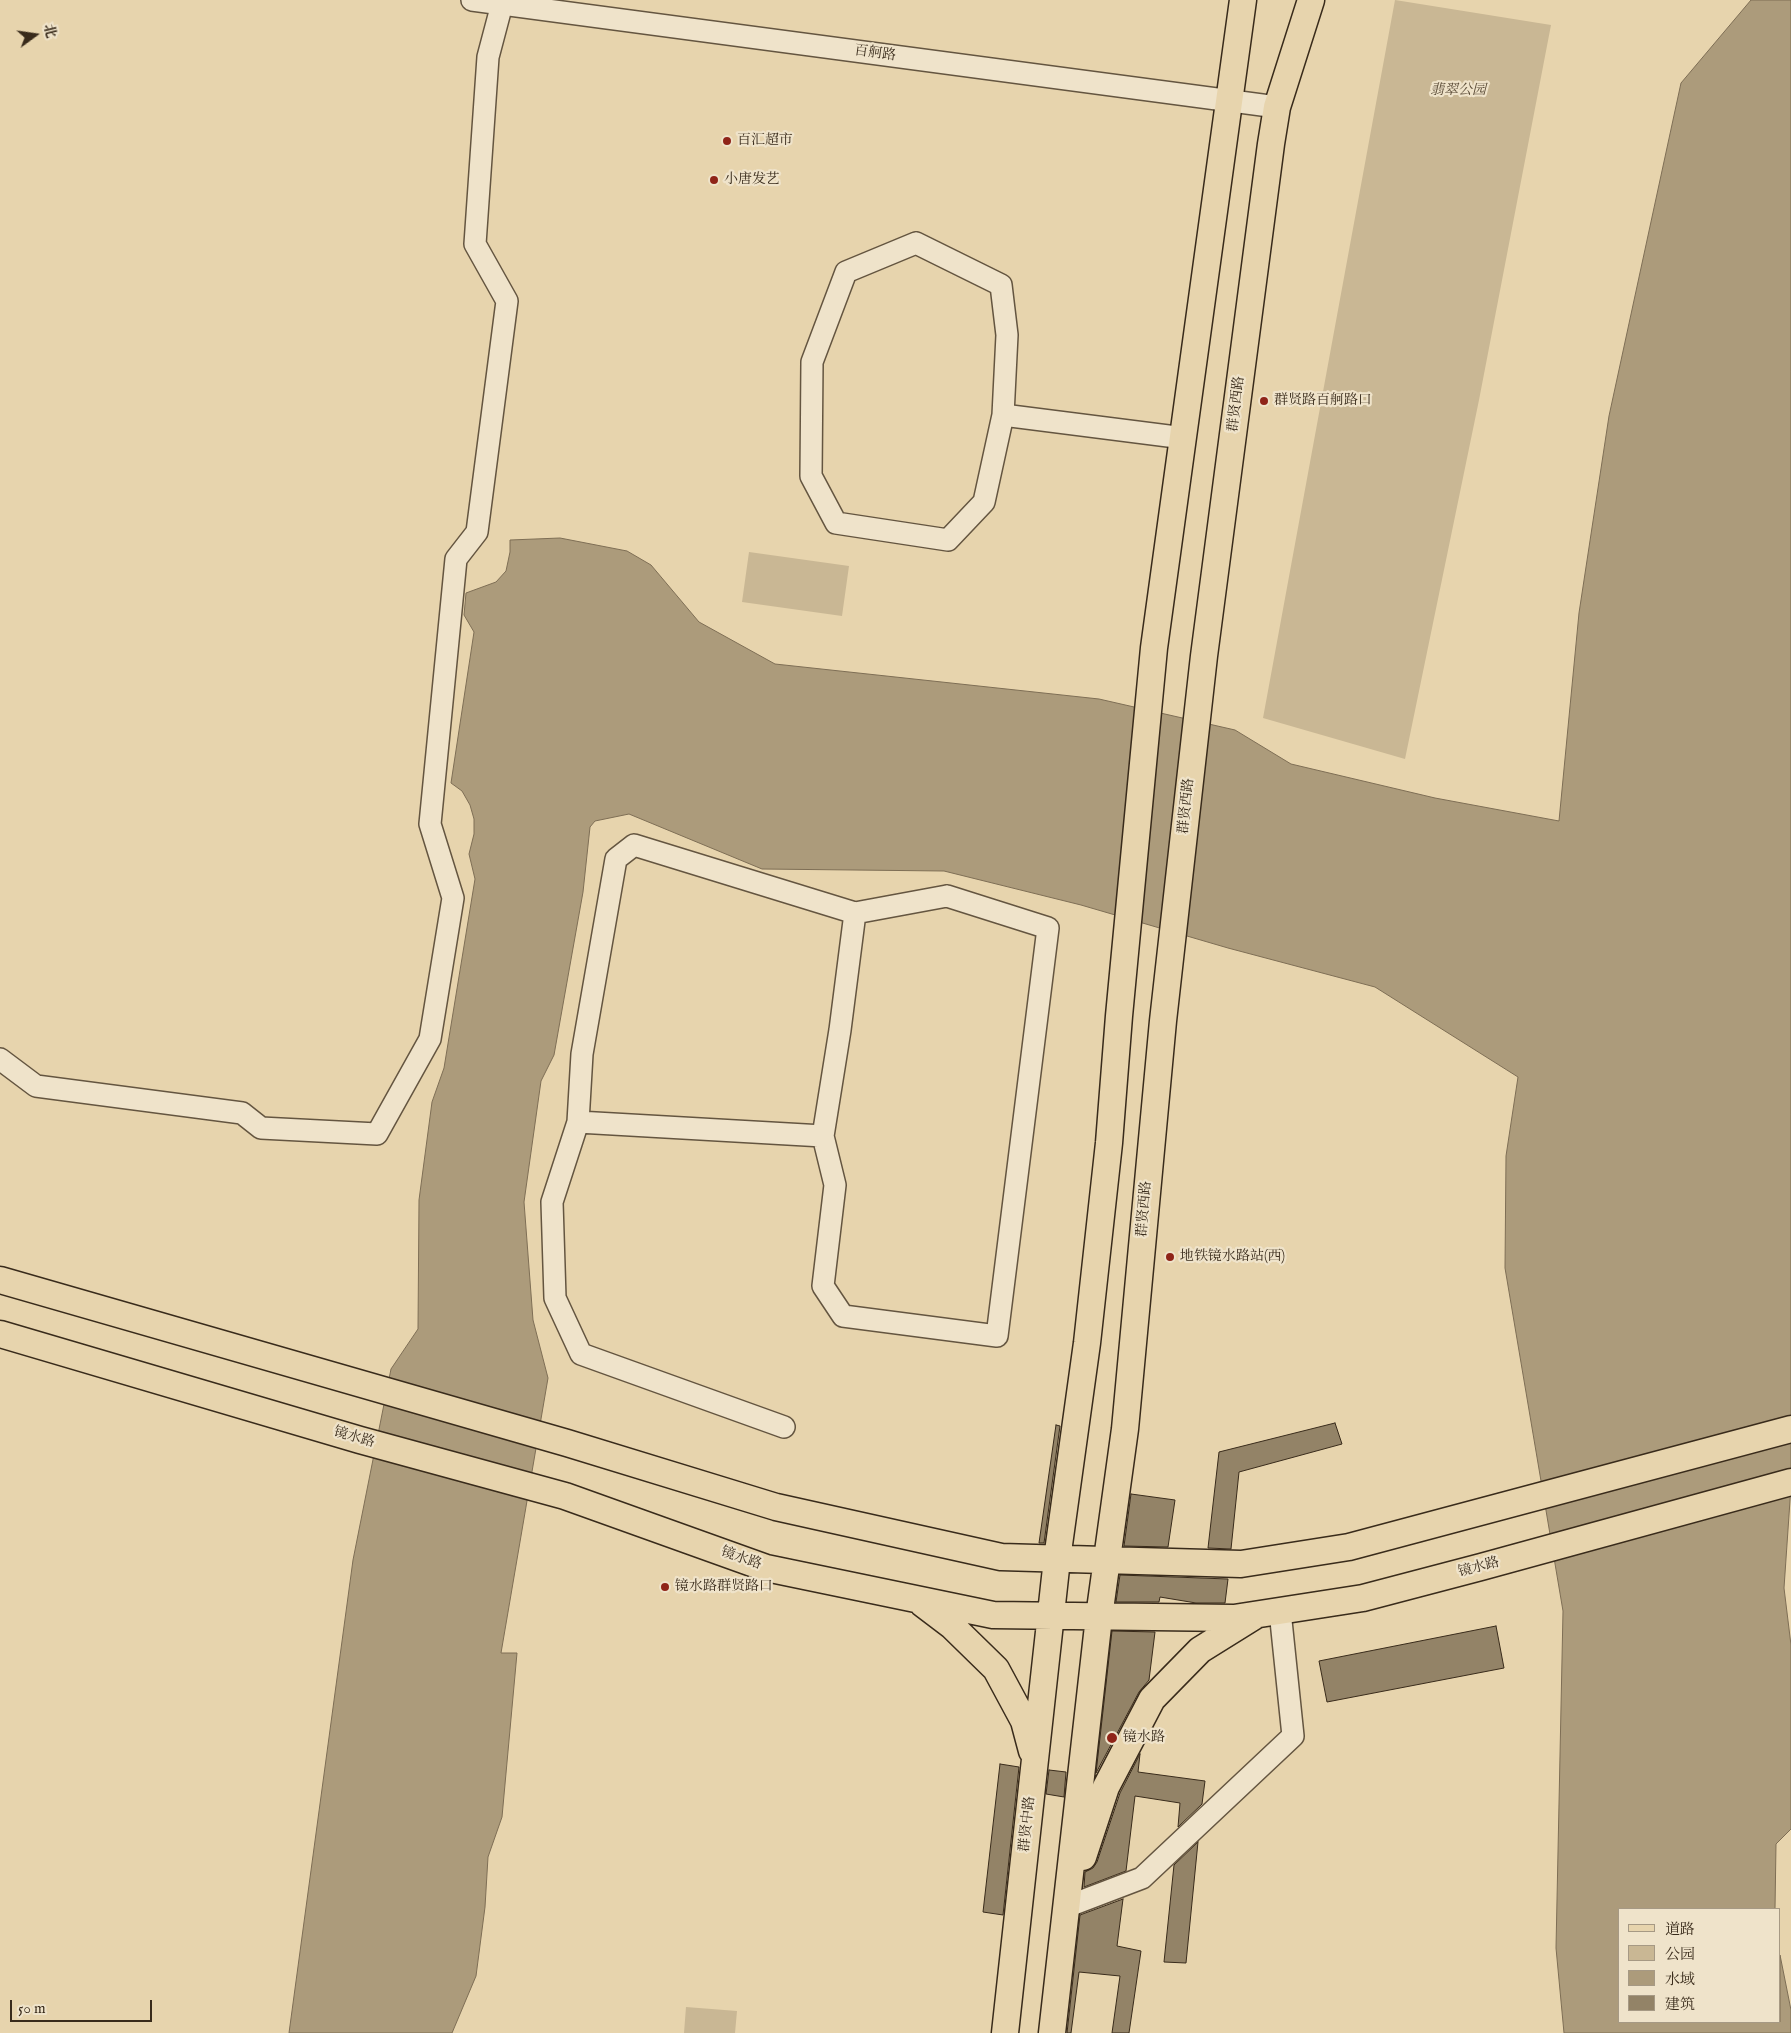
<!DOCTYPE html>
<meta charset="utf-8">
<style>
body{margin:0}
#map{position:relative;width:1791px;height:2033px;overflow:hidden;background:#e7d4ad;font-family:"IM FELL English","Noto Serif SC",serif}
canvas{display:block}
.legend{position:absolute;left:1618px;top:1908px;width:162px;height:115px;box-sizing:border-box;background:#efe3ca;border:1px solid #a69984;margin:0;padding:6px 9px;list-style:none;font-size:15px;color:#392b1b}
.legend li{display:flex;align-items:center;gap:10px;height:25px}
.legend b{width:25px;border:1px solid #a69984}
.north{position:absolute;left:10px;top:10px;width:50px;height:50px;-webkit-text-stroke:4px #efe3ca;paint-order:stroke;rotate:76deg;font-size:14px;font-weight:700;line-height:20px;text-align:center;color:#392b1b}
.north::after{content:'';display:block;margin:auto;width:18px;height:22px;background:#392b1b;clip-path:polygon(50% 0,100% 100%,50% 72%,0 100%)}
.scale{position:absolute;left:10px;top:2000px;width:142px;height:22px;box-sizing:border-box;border:2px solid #392b1b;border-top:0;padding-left:6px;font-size:15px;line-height:18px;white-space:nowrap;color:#392b1b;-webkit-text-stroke:4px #efe3ca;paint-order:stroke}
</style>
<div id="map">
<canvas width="1791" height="2033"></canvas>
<ul class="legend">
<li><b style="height:6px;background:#e7d4ad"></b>道路</li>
<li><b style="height:14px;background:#c9b794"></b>公园</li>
<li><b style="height:14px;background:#ac9b7b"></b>水域</li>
<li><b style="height:14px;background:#938367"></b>建筑</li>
</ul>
<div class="north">北</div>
<div class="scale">50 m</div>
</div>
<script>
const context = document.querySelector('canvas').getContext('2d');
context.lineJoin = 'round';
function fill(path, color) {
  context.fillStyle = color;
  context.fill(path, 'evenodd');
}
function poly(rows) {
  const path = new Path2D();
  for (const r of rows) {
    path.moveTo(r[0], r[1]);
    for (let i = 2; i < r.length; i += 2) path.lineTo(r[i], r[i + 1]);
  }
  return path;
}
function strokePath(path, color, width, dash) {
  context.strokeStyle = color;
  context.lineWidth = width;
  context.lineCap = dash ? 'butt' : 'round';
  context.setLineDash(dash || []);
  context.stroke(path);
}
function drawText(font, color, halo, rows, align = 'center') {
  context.font = font + ' "IM FELL English","Noto Serif SC",serif';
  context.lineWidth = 4.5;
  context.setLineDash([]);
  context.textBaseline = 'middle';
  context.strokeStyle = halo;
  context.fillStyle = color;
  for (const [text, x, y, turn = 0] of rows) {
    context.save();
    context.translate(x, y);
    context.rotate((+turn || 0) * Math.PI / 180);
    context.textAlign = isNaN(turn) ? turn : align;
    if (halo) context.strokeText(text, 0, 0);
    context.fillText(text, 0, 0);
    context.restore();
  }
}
fill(poly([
 [1395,0,1551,25,1479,400,1405,759,1263,718],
 [749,552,849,566,842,616,742,602],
 [686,2007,737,2011,735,2033,684,2033]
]), '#c9b794');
const water = poly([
 [1751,0,1791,0,1791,1486,1784,1588,1791,1645,1791,1829,1776,1844,1775,1909,1620,1909,1620,2022,1780,2022,1780,1955,1791,2010,1791,2033,1564,2033,1556,1948,1563,1611,1505,1268,1506,1156,1518,1077,1375,987,1228,948,1081,905,944,871,762,869,629,814,595,821,590,827,583,892,554,1055,541,1081,524,1202,533,1320,548,1378,501,1653,517,1653,502,1817,488,1857,485,1907,476,1976,452,2033,289,2033,353,1560,391,1369,418,1329,419,1200,432,1102,444,1068,475,879,469,854,474,834,474,819,470,805,462,791,451,783,474,632,464,615,466,593,496,582,506,571,510,552,510,540,560,538,627,551,651,565,699,622,775,664,1099,699,1235,730,1291,764,1435,798,1559,821,1579,613,1609,416,1681,83,1751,0]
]);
fill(water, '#ac9b7b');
strokePath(water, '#7e6e55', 1);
const building = poly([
 [1335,1423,1342,1444,1239,1472,1231,1549,1208,1548,1219,1452,1335,1423],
 [1056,1425,1060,1426,1044,1543,1039,1543,1056,1425],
 [1131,1494,1175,1500,1168,1547,1124,1546,1131,1494],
 [1120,1575,1228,1579,1225,1603,1196,1603,1160,1597,1159,1602,1116,1602,1120,1575],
 [1496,1626,1504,1668,1327,1702,1319,1661,1496,1626],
 [1112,1631,1155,1632,1149,1680,1139,1692,1096,1773,1112,1631],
 [1140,1754,1138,1772,1205,1781,1202,1804,1178,1827,1180,1803,1135,1796,1126,1871,1084,1887,1085,1872,1093,1868,1097,1862,1120,1793,1140,1754],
 [1000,1764,1019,1767,1003,1915,983,1912,1000,1764],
 [1049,1770,1066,1772,1064,1797,1046,1794,1049,1770],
 [1198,1842,1186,1963,1164,1962,1174,1865,1198,1842],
 [1123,1899,1117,1946,1141,1951,1129,2033,1112,2033,1120,1976,1079,1972,1071,2033,1067,2033,1080,1915,1123,1899]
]);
fill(building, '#938367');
strokePath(building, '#392b1b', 1);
const minor = poly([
 [472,0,1277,107],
 [916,243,1001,285,1007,335,1003,415,984,502,948,540,836,523,811,476,812,362,846,272,916,243],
 [1003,415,1184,438],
 [947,896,1048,928,997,1336,843,1316,823,1286,835,1185,823,1136,840,1030,855,913,947,896],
 [0,1059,36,1086,242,1113,261,1128,377,1134,430,1039,453,898,430,824,456,559,477,532,507,301,475,244,488,57,502,4],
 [578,1122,823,1136],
 [784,1427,581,1354,555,1298,552,1202,578,1122,582,1054,616,859,634,845,855,913],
 [1066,1907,1142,1878,1293,1736,1280,1611]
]);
const major = poly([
 [0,1280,567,1443,776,1507,1001,1557,1241,1564,1349,1547,1791,1429],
 [0,1334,360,1440,565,1496,766,1568,993,1615,1234,1618,1363,1598,1481,1567,1791,1482],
 [923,1604,952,1626,996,1669,1024,1721,1032,1751],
 [1083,1857,1106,1787,1152,1699,1200,1650,1253,1617],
 [1005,2033,1057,1559,1087,1343,1109,1143,1119,1016,1154,648,1243,0],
 [1052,2033,1099,1617,1125,1429,1163,1021,1204,656,1271,144,1277,107,1311,0]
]);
strokePath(minor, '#645540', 24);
strokePath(major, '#392b1b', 29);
strokePath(minor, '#efe3ca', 21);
strokePath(major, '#e7d4ad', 26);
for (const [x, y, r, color] of [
 [727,141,5,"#8f2418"],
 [714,180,5,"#8f2418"],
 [1264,401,5,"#8f2418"],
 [1170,1257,5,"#8f2418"],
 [665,1587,5,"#8f2418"],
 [1112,1738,6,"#8f2418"]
]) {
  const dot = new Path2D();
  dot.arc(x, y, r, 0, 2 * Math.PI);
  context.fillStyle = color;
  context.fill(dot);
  strokePath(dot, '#efe3ca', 2);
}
drawText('14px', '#392b1b', '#efe3ca', [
 ["百舸路",875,54,8],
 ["群贤西路",1237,404,-83],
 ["群贤西路",1187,806,-84],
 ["群贤西路",1145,1209,-85],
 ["镜水路",354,1438,16],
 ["镜水路",741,1559,19],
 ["镜水路",1479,1568,-15],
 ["群贤中路",1028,1824,-84]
]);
drawText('italic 14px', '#564733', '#efe3ca', [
 ["翡翠公园",1458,91]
]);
drawText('14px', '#392b1b', '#efe3ca', [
 ["百汇超市",737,141],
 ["小唐发艺",724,180],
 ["群贤路百舸路口",1274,401],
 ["地铁镜水路站(西)",1180,1257],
 ["镜水路群贤路口",675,1587],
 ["镜水路",1123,1738]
], 'left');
</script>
